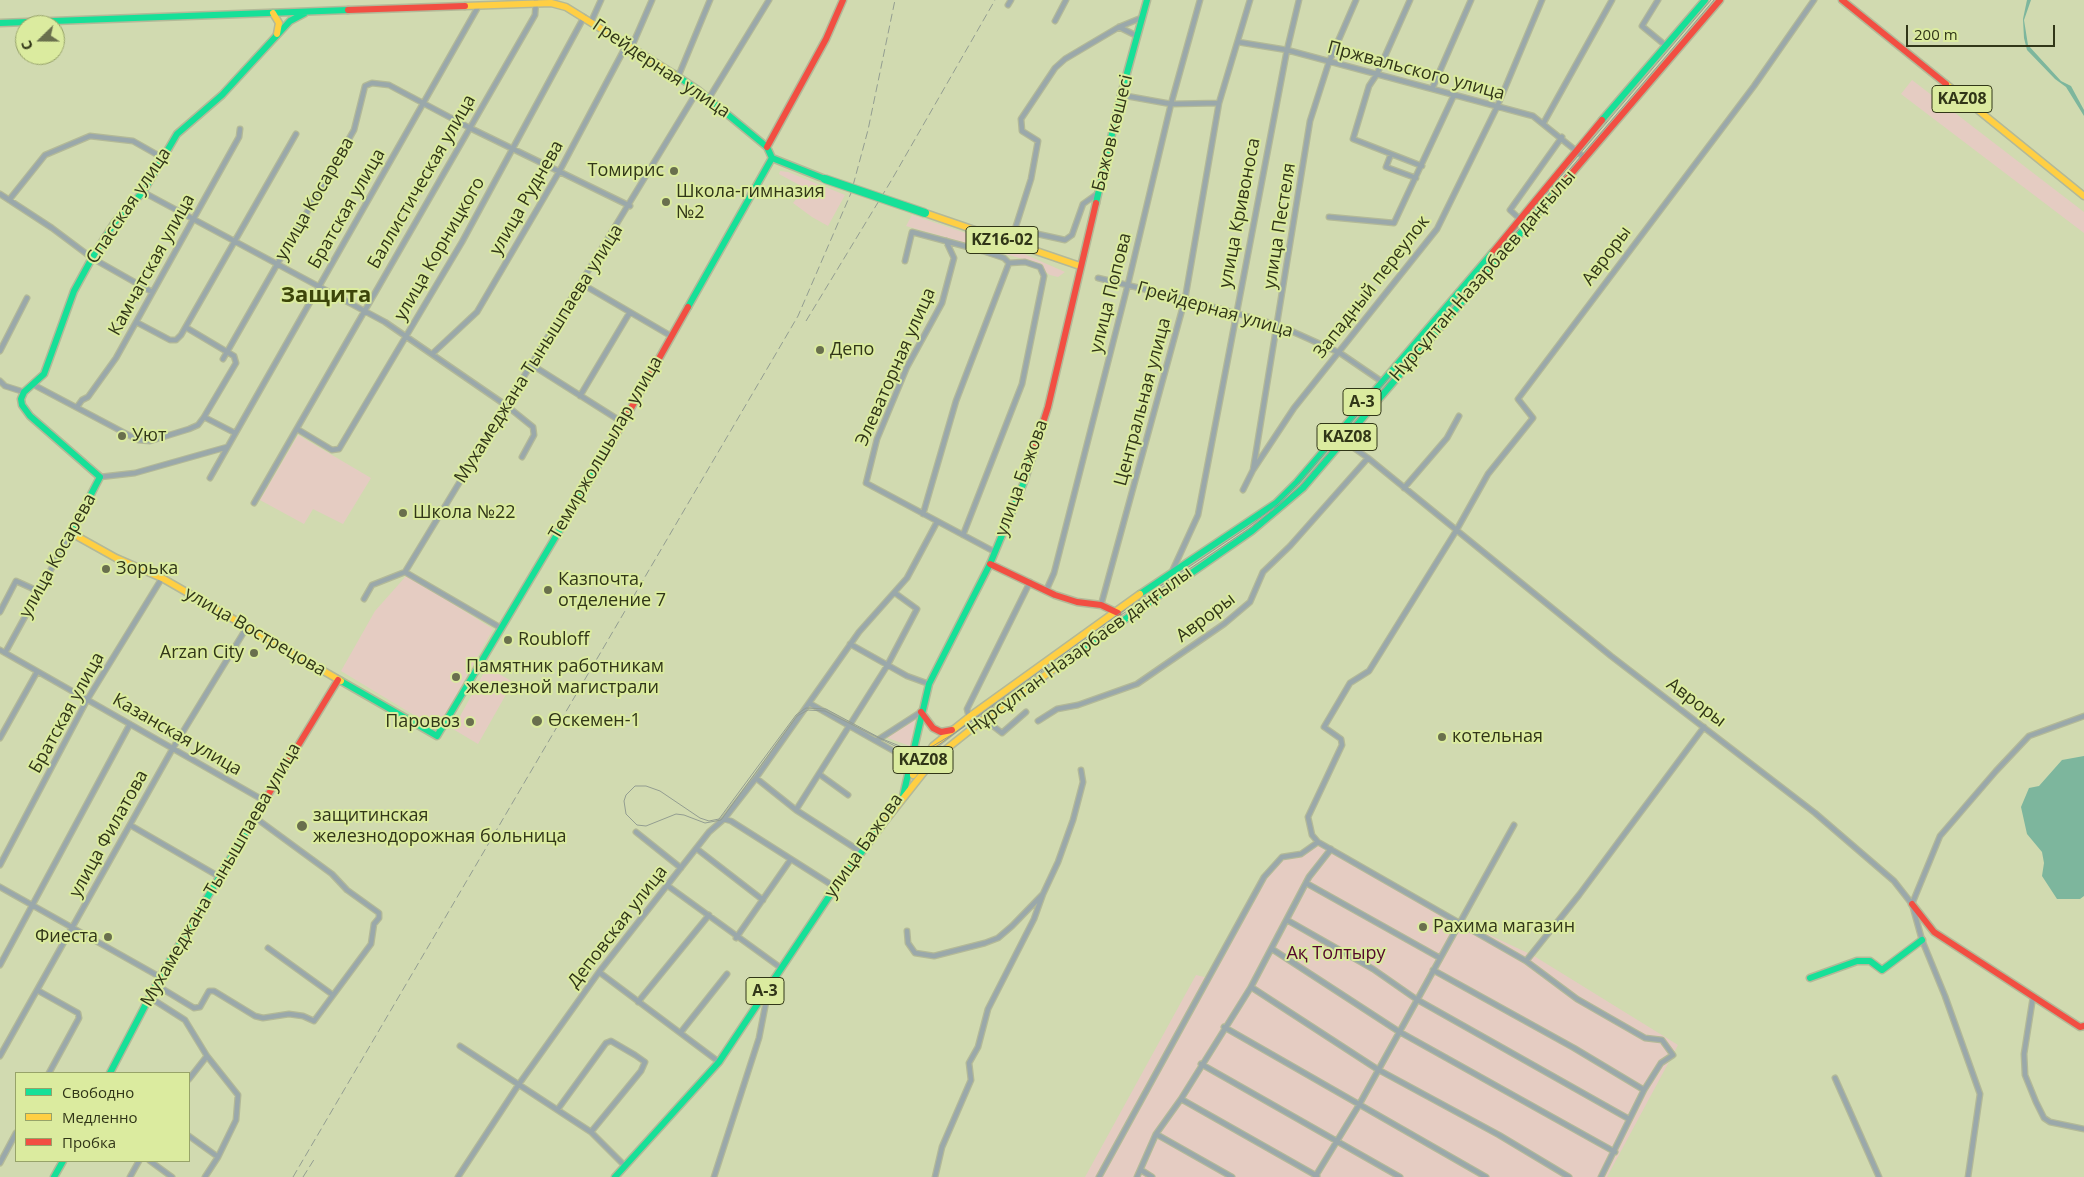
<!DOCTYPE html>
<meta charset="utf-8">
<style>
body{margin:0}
#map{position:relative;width:2084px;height:1177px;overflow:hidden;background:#d1dab0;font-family:"Open Sans",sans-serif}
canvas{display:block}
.legend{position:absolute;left:15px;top:1072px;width:175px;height:90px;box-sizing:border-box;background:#dbeb9f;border:1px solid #97a369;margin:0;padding:6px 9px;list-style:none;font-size:15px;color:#313618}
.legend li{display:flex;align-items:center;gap:10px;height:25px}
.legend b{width:25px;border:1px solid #97a369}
.north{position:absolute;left:15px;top:15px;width:50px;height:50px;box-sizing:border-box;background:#dbeb9f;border:1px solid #97a369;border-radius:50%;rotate:248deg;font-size:14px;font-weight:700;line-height:20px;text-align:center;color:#313618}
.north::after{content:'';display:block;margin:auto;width:18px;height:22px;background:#696f4d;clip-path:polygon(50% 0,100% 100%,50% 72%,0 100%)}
.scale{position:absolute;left:1906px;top:25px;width:149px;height:22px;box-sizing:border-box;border:2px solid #313618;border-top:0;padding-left:6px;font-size:15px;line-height:18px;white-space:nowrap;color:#313618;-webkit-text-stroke:4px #dbeb9f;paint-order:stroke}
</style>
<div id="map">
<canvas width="2084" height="1177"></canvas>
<ul class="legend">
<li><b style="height:6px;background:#16e098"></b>Свободно</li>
<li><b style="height:6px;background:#ffcf43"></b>Медленно</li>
<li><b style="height:6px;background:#f24e42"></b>Пробка</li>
</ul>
<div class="north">С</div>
<div class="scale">200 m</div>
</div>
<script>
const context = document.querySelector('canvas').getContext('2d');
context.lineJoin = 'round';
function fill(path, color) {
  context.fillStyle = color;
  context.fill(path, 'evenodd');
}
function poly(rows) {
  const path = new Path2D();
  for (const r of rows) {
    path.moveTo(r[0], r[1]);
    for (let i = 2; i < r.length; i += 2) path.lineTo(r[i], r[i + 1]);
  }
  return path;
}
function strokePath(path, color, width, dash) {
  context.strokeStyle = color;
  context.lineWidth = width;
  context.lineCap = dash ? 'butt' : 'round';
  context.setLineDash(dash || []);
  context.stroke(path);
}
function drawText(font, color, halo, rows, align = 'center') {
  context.font = font + ' "Open Sans",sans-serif';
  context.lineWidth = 4;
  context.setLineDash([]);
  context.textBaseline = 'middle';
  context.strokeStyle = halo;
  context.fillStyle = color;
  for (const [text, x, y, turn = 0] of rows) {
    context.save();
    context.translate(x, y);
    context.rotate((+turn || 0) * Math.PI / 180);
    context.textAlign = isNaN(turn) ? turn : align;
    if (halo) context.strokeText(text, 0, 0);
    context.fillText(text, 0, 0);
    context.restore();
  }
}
fill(poly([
 [1912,80,2084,212,2084,233,1901,94],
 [780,171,788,172,845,195,828,226,812,217,793,203,805,188,779,174],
 [912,215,1013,249,1065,272,1058,277,1050,275,1030,261,906,226],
 [298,435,371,478,343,524,313,509,304,524,260,500],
 [407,575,493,629,437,729,341,671,375,611],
 [487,667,513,682,478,744,453,729],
 [916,715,910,746,885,737],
 [1318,842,1460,921,1534,956,1678,1045,1607,1177,1085,1177,1196,975,1208,978,1264,877,1282,857,1301,854]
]), '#e5ccc2');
fill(poly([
 [2027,0,2031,0,2024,20,2028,45,2061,81,2071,86,2084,110,2084,116,2066,87,2055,79,2027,50,2024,38,2023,19],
 [2084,756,2084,896,2080,899,2057,899,2042,876,2044,863,2042,852,2027,834,2021,807,2029,788,2039,786,2062,760]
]), '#7db69d');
const street = poly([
 [1410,0,1377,74,1369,86,1353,139,1422,166],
 [1658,0,1642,26,1665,45],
 [1008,5,1011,0],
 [1055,21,1066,0],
 [591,22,601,0],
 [1119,27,1137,36],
 [1238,42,1287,50,1533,116,1585,158],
 [632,46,652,0],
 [678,77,710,0],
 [1432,89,1471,0],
 [1121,95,1171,104,1219,103],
 [709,98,769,0],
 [1543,124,1612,0],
 [1391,154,1386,167,1416,178],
 [143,192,385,322,507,406,533,427,534,435,522,457],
 [0,194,52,228,92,258,152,292],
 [1097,194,1083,204,1072,235,1065,240,1015,229,1031,179,1038,141,1022,131,1021,119,1055,68,1065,59,1119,27,1141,18],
 [9,200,45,155,90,136,133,141,163,158],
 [1329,217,1394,223,1454,95],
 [1521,220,1510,210,1562,137],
 [946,241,954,258,942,303,907,367,877,439,866,483,995,552],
 [905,261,912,232,983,251,1004,258,1009,263],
 [1098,278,1185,299,1278,325,1340,353,1381,381],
 [582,284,671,336],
 [136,322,170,340,176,340,181,335,296,134],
 [187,328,234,356,236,363,204,417],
 [0,351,27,298],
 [432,354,477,312,559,172,627,44],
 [223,359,354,130,365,86,372,83,389,85,470,128,630,206],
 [532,365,622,422],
 [0,381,5,386,24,392],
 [34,385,138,440,150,441,189,429,198,425,204,417,235,433],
 [580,396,630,312],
 [77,407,82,400,88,397,116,358,239,137,240,129],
 [297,429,332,450,339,449,462,242,584,17],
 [1344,441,1368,458,1611,656,1815,813,1894,881,1912,904],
 [1253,470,1294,408,1437,229,1497,107,1542,0],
 [100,477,135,473,227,447],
 [210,478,478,7],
 [1404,488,1447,438,1459,416],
 [1243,490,1253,470,1310,121,1329,62,1356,0],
 [254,503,535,15,536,1],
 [923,514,956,401,1009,263],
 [963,535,1022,384,1044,276,1040,267,1025,262,1009,263],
 [405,572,501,628],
 [1175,582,1170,576,1198,515,1287,50,1299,0],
 [1046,591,1054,573,1128,284,1171,104,1200,0],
 [364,599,372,585,405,572,698,90],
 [1101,605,1185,299,1219,103,1250,0],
 [0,612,16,581,38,591],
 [850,644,907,676,929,684],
 [0,650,263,800],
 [5,653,71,533],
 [809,703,876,741,921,712],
 [969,717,967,709,1030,582],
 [984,719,1002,733,1026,712],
 [1038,721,1057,709,1078,705,1137,684,1224,624,1250,602,1263,572,1290,546,1368,458],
 [1704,727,1579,895,1526,961,1318,842,1312,835,1308,817,1342,745,1341,739,1324,727,1350,683,1369,671,1456,531,1488,474,1533,418,1518,399,1754,86,1814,0],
 [0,738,37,672],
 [876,741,901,755,908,767],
 [819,774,848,795],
 [756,778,796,810,861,852],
 [796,810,887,666,917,609,895,593],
 [724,819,731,821,835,887],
 [130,825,218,876],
 [636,832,681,868],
 [697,849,763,900],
 [0,865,87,700,162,578],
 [1306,883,1440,958],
 [668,886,781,968],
 [0,887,160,977,161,988,194,1008,200,1007,209,991,214,991,255,1016,263,1018,289,1014,303,1016,314,1021,371,944,374,924,379,918,379,913,347,890,332,874,253,816],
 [1287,920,1373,969,1416,999,1629,1119],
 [907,931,908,943,915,953,934,956,985,943,998,938,1012,926,1043,894,1058,862,1073,820,1083,782,1081,770],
 [736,938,791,859],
 [268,948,333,995],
 [1272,949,1398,1031,1615,1152],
 [1526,961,1577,999,1645,1038,1662,1040,1673,1055,1661,1063,1644,1090,1601,1177],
 [0,965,130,724],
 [1433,970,1574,1048,1644,1090],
 [599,972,719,1062],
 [1251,987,1377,1069,1499,1135,1569,1177],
 [37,990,78,1013,79,1018,49,1073],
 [149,997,185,1020,207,1056,238,1095,236,1120,218,1157],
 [2033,997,2024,1054,2025,1075,2036,1102,2044,1118,2050,1122,2084,1129],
 [638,1002,709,915],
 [1224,1027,1486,1177],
 [681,1032,727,974],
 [460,1046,591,1132,625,1166],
 [0,1056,173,748,247,627],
 [1201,1064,1400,1177],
 [1835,1078,1879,1177],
 [189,1079,207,1056],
 [1181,1099,1317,1176],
 [558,1109,606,1043,611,1041,635,1055,645,1062,641,1071,591,1132],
 [1156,1134,1232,1177],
 [189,1136,218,1157,205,1177],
 [150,1161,172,1177],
 [0,1163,16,1133],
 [1141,1170,1152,1177],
 [130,1177,139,1161],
 [458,1177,519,1084,599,972,709,832,724,819,756,778,859,632,907,578,937,522],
 [714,1177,759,1038,768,992],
 [935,1177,942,1147,971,1080,969,1063,978,1047,988,1009,1034,919,1043,894],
 [1099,1177,1264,877,1282,857,1301,854,1318,842],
 [1137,1177,1156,1134,1181,1099,1251,987,1309,877,1331,849],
 [1315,1177,1359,1105,1514,825],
 [1968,1177,1980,1094,1945,996,1922,940,1912,904,1940,836,1996,771,2029,736,2084,716]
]);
const fast = poly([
 [0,23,348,10],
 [674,74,698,90,767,147,772,158,825,179],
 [1602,120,1705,0],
 [1096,203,1121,95,1147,0],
 [688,307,772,158],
 [73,534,71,533,100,477,30,416,22,405,21,399,24,392,44,374,74,291,92,258,115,222,143,192,177,134,222,95,290,21,305,13],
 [1140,594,1276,503,1297,482,1493,252],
 [1072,656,1252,531,1303,488,1554,194],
 [341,681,437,736,612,442],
 [903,796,929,684,990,564,1024,482,1033,454],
 [1810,978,1857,961,1870,961,1882,970,1922,940],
 [110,1073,160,977,268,795],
 [54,1177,63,1161],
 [615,1177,719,1062,834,889,882,825]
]);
const slow = poly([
 [465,6,551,3,566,7,674,74],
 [273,13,279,23,277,34],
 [1946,84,2084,196],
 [925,213,1080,266],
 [73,534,116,558,162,578,341,681],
 [913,775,933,746,969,717,1140,594],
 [882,825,935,758,984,719,1072,656]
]);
const jam = poly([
 [1842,0,1946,84],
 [348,10,465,6],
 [767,147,826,39,843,0],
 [1554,194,1720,0],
 [1493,252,1602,120],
 [612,442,688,307],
 [1033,454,1048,407,1096,203],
 [990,564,1055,595,1077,602,1101,605,1118,613],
 [921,712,933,728,941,732,952,730],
 [268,795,338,680],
 [1912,904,1934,932,2080,1027,2084,1026]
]);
strokePath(street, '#b3b998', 7);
strokePath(fast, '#b3b998', 9);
strokePath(slow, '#b3b998', 9);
strokePath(jam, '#b3b998', 9);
strokePath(street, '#9aa8aa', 4.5);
strokePath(fast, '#16e098', 6);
strokePath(slow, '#ffcf43', 6);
strokePath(jam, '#f24e42', 6);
strokePath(poly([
 [1711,0,1299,483,1277,505,1248,527,1119,614,953,734,933,746,918,749,902,747,880,738,826,709,806,708,796,715,719,819,709,821,700,818,660,791,646,786,635,786,626,795,624,801,626,814,637,825,646,826,676,814,684,815,705,823,721,820,797,716,808,710,825,711,901,749,918,752,937,746,1121,615,1250,528,1278,506,1301,485,1714,0]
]), '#939d91', 1);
strokePath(poly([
 [806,321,891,181,995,0],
 [293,1177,798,316,851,193,868,130,895,0],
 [303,1177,315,1158]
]), '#939d91', 1, [8, 4]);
const fastBridge = poly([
 [825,179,925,213]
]);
strokePath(fastBridge, '#b3b998', 10, []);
strokePath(fastBridge, '#16e098', 8);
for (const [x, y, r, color] of [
 [674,171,5,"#696f4d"],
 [666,202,5,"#696f4d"],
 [820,350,5,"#696f4d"],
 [122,436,5,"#696f4d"],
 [403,513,5,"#696f4d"],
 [106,569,5,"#696f4d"],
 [548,590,5,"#696f4d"],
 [508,640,5,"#696f4d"],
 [254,653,5,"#696f4d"],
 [456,677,5,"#696f4d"],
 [537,721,6,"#696f4d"],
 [470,722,5,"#696f4d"],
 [1442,737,5,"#696f4d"],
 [302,826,6,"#696f4d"],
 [1423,927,5,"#696f4d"],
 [108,937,5,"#696f4d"]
]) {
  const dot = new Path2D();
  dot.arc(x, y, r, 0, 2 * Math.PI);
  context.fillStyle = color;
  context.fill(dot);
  strokePath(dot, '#dbeb9f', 2);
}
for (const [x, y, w] of [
 [1962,99,60],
 [1002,240,72],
 [1362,402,38],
 [1347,437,60],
 [923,760,60],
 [765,991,38]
]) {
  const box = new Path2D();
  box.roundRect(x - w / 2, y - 13.5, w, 27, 4);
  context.fillStyle = '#dbeb9f';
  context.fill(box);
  strokePath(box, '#313618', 1);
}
drawText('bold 16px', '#313618', null, [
 ["KAZ08",1962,99],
 ["KZ16-02",1002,240],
 ["А-3",1362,402],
 ["KAZ08",1347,437],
 ["KAZ08",923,760],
 ["A-3",765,991]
]);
drawText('18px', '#313618', '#dbeb9f', [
 ["Грейдерная улица",661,69,34],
 ["Пржвальского улица",1416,71,15],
 ["Бажов көшесі",1113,133,-76],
 ["Баллистическая улица",422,182,-60],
 ["улица Руднева",527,198,-60],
 ["улица Косарева",315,199,-60],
 ["Спасская улица",129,206,-56],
 ["Братская улица",347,209,-60],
 ["улица Кривоноса",1240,213,-79],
 ["улица Пестеля",1280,226,-81],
 ["улица Корницкого",440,249,-60],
 ["Авроры",1607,256,-53],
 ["Камчатская улица",152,265,-61],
 ["Нұрсұлтан Назарбаев даңғылы",1483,276,-49],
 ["Западный переулок",1372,287,-52],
 ["улица Попова",1111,293,-76],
 ["Грейдерная улица",1215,310,16],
 ["Мухамеджана Тынышпаева улица",539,354,-58],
 ["Элеваторная улица",896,367,-66],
 ["Центральная улица",1143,402,-75],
 ["Темиржолшылар улица",606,448,-60],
 ["улица Бажова",1022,478,-70],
 ["улица Косарева",58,556,-61],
 ["Авроры",1206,618,-37],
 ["улица Вострецова",255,632,30],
 ["Нұрсұлтан Назарбаев даңғылы",1080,651,-36],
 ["Авроры",1696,703,37],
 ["Братская улица",67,713,-61],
 ["Казанская улица",177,735,30],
 ["улица Филатова",109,834,-61],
 ["улица Бажова",864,846,-55],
 ["Мухамеджана Тынышпаева улица",221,875,-60],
 ["Деповская улица",618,927,-52]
]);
drawText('18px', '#313618', '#dbeb9f', [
 ["Томирис",664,171,"right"],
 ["Школа-гимназия",676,192],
 ["№2",676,213],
 ["Депо",830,350],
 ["Уют",132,436],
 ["Школа №22",413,513],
 ["Зорька",116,569],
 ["Казпочта,",558,580],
 ["отделение 7",558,601],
 ["Roubloff",518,640],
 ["Arzan City",244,653,"right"],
 ["Памятник работникам",466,667],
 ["железной магистрали",466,688],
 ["Өскемен-1",548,721],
 ["Паровоз",460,722,"right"],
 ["котельная",1452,737],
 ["защитинская",313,816],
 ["железнодорожная больница",313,837],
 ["Рахима магазин",1433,927],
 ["Фиеста",98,937,"right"]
], 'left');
drawText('18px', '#54072d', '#dbeb9f', [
 ["Ақ Толтыру",1336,954]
]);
drawText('bold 22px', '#3c450a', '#dbeb9f', [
 ["Защита",326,296]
]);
</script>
